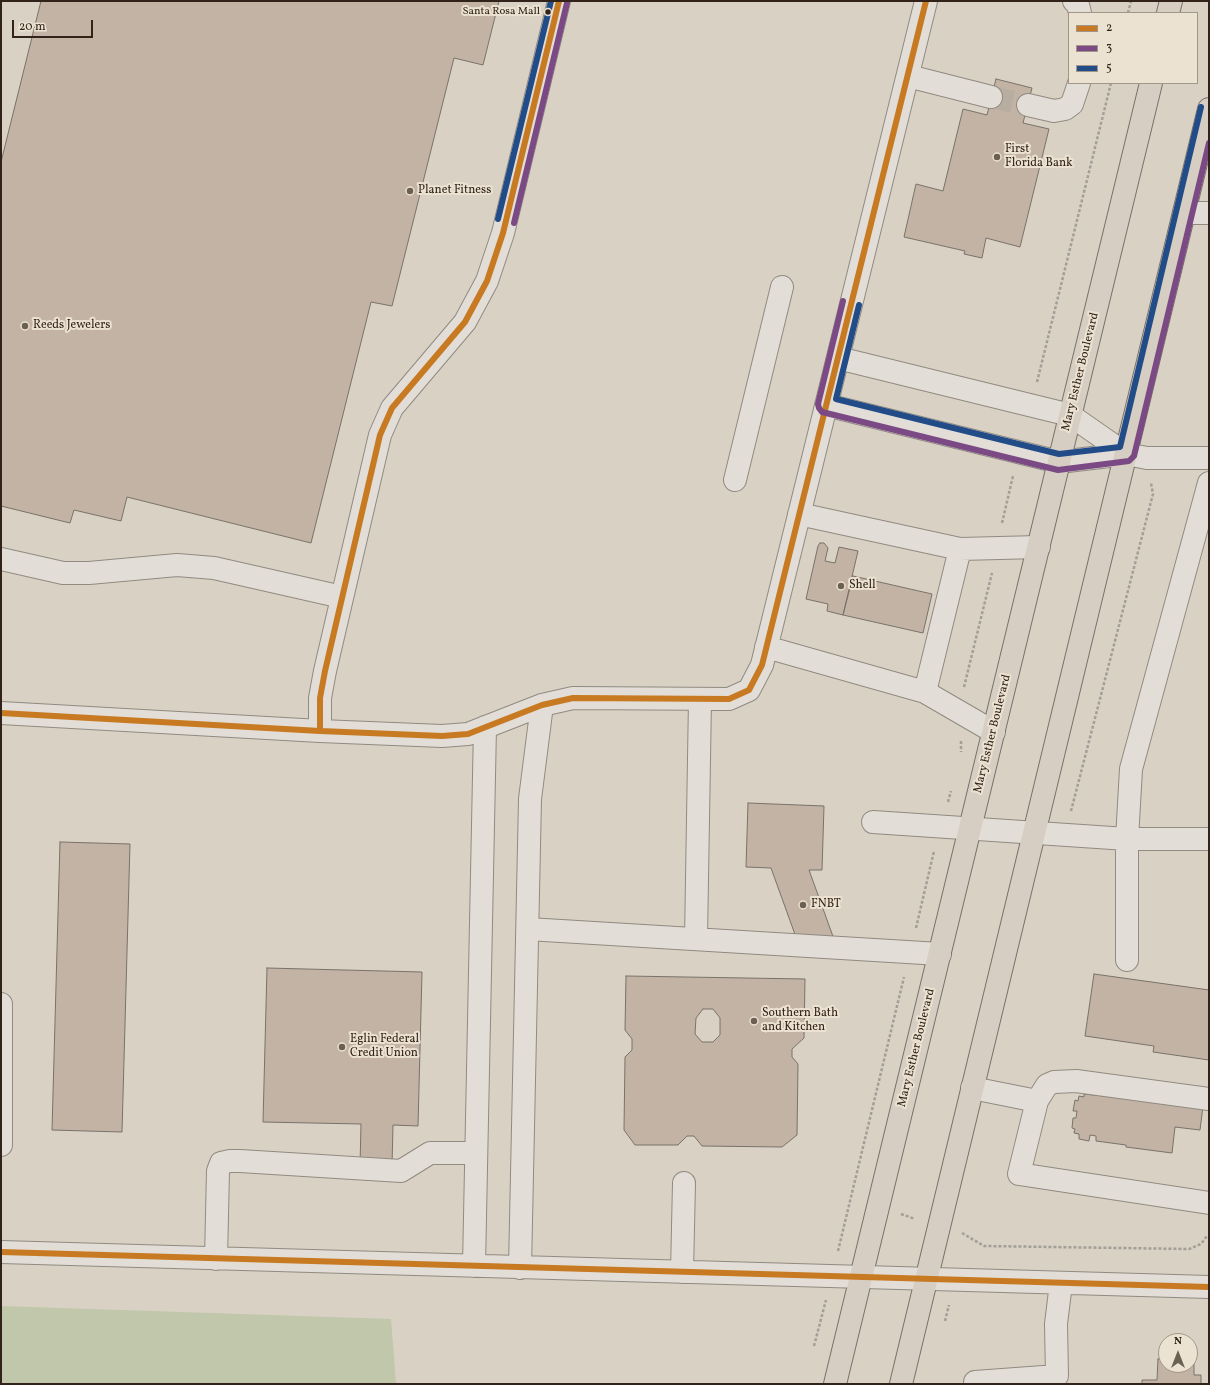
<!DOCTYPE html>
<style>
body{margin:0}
#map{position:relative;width:1210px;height:1385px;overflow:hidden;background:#d9d1c3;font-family:Vollkorn,serif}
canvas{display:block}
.frame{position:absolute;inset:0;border:2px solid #31231a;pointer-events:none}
.legend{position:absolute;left:1068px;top:12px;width:130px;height:72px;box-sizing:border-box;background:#ece2d2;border:1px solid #a19688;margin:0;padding:5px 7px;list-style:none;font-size:12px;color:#31231a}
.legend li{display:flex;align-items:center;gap:8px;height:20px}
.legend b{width:20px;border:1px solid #a19688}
.north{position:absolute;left:1158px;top:1333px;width:40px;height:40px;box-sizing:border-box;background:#ece2d2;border:1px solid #a19688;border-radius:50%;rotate:0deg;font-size:11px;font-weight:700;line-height:16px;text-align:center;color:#31231a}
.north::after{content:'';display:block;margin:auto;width:14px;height:18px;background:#6c6055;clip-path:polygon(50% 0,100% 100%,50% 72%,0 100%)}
.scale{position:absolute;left:12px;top:20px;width:81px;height:18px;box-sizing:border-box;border:2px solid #31231a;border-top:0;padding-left:5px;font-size:12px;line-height:14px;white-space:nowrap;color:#31231a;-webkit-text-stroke:3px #ece2d2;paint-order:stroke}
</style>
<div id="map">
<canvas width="1210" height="1385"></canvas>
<div class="frame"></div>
<ul class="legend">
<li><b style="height:5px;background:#c77a22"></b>2</li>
<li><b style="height:5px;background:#7b4984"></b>3</li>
<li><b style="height:5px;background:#224c88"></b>5</li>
</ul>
<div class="north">N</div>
<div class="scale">20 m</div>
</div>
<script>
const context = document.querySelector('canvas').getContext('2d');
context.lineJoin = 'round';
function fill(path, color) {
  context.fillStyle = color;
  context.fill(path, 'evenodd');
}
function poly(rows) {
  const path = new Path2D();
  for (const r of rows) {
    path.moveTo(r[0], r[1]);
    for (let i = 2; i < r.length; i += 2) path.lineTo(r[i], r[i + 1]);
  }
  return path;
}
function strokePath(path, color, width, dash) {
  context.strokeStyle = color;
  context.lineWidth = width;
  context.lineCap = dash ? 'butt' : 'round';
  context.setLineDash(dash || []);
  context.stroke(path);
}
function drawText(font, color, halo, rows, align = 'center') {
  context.font = font + ' Vollkorn,serif';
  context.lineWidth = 4;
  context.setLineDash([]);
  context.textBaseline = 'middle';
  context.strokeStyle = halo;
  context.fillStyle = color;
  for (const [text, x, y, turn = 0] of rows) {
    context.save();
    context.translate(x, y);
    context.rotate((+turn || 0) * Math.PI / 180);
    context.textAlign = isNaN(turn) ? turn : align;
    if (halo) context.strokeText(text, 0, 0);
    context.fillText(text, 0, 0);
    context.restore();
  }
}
fill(poly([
 [1,1306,391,1319,396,1384,1,1384]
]), '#c1c7aa');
const building = poly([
 [41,1,499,1,483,65,454,58,392,306,371,302,311,543,127,497,121,521,74,510,70,523,1,506,1,162,41,1],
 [996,79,1032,88,1023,123,1049,129,1020,247,986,238,982,258,964,254,965,251,904,237,916,184,943,191,963,109,987,115,996,79],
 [820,543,824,543,828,548,825,561,835,563,839,547,858,551,843,615,827,611,828,604,806,599,818,546,820,543],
 [853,576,932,594,923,633,843,615,853,576],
 [748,803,824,806,822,870,809,870,835,942,797,940,771,868,746,867,748,803],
 [60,842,130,844,122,1132,52,1130,60,842],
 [267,968,422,972,418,1126,393,1125,392,1166,360,1166,361,1124,263,1122,267,968],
 [1094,974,1209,990,1209,1060,1153,1052,1154,1046,1085,1036,1094,974],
 [626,976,805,979,804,1038,792,1049,792,1057,798,1064,797,1135,782,1147,702,1146,694,1136,687,1136,678,1145,635,1145,624,1130,625,1057,632,1050,632,1039,625,1030,626,976],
 [703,1009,713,1009,720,1018,720,1035,713,1042,702,1042,695,1034,696,1018,703,1009],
 [1084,1094,1203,1106,1200,1130,1175,1127,1172,1153,1126,1147,1126,1145,1096,1141,1096,1136,1090,1135,1089,1141,1079,1139,1079,1134,1074,1133,1075,1129,1072,1128,1073,1118,1076,1118,1077,1111,1073,1111,1075,1100,1078,1101,1079,1096,1084,1097,1084,1094],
 [1158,1359,1166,1359,1166,1365,1190,1365,1190,1360,1194,1360,1194,1375,1201,1375,1201,1384,1142,1384,1142,1380,1157,1380,1158,1359]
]);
fill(building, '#c2b3a5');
strokePath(building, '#79726a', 1);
strokePath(poly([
 [991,97,1028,105]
]), '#b7aea1', 22, [22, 11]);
const minor = poly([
 [1074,1,1078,5,1080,13],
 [908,76,991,97],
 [1028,105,1054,111,1065,109,1072,104,1079,83],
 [1184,213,1209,213],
 [838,358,1070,415,1126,454],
 [826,405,1059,462,1126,454,1147,458,1209,458],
 [735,480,782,287],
 [799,514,960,549,1039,547],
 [1,559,63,573,89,573,177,565,214,568,342,597],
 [766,647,925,692,994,732],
 [925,692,960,549],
 [1,713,320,731,442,736,468,734,542,705,573,698,729,699,749,690,762,665,926,1],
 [320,731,320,698,325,671,380,435,392,408,465,322,487,281,503,233,559,1],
 [873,822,1127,839,1209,839],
 [528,929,940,954],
 [696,939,700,699],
 [1127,960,1127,839,1131,769,1209,483],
 [1,1004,1,1145],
 [972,1088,1037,1101,1019,1174,1209,1203],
 [1037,1101,1047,1085,1054,1082,1076,1081,1209,1099],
 [1,1252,1209,1287],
 [216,1259,218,1171,221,1163,230,1161,240,1161,401,1171,430,1153,476,1153],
 [474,1266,485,727],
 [520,1268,530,799,542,705],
 [682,1272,684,1183],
 [975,1384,975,1382,1057,1376,1056,1324,1061,1283]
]);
const major = poly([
 [1168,13,1171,1],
 [835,1384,1151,83],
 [901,1384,1209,109]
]);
strokePath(minor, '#908a81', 24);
strokePath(major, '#79726a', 24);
strokePath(poly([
 [1128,13,1131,1],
 [1037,382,1111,83],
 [1002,523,1013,476],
 [964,687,992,573],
 [961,741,961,752],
 [948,802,951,791],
 [1071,811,1153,494,1151,483],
 [916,928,934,851],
 [901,1214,915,1219],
 [962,1233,984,1246,1189,1249,1201,1244,1207,1236,1209,1236],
 [838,1251,904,977],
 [945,1321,949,1305],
 [814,1346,826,1300]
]), '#a39e98', 2.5, [3, 2]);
strokePath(minor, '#e2ded7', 22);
strokePath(major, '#d6cec2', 22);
strokePath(poly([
 [1,713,320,731,442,736,468,734,542,705,573,698,729,699,749,690,762,665,926,1],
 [320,731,320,698,325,671,380,435,392,408,465,322,487,281,503,233,559,1],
 [1,1252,1209,1287]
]), '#c77a22', 6);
strokePath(poly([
 [514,223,567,3],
 [843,301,818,404,819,408,822,412,1058,470,1129,461,1134,456,1209,143]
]), '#7b4984', 6);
strokePath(poly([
 [498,219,551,1],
 [859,305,836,399,1059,454,1120,447,1201,107]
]), '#224c88', 6);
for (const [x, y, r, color] of [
 [548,12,3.5,"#31231a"],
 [997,157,4,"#6c6055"],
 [410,191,4,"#6c6055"],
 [25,326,4,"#6c6055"],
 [841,586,4,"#6c6055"],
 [803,905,4,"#6c6055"],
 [754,1021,4,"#6c6055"],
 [342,1047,4,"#6c6055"]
]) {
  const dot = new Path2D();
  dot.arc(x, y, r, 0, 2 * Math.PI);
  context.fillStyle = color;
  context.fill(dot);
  strokePath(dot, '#ece2d2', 1.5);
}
drawText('11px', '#31231a', '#ece2d2', [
 ["Santa Rosa Mall",540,12]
], 'right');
drawText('12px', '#31231a', '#ece2d2', [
 ["First",1005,150],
 ["Florida Bank",1005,164],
 ["Planet Fitness",418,191],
 ["Reeds Jewelers",33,326],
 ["Shell",849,586],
 ["FNBT",811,905],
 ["Southern Bath",762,1014],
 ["and Kitchen",762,1028],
 ["Eglin Federal",350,1040],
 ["Credit Union",350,1054]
], 'left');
drawText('12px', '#31231a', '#ece2d2', [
 ["Mary Esther Boulevard",1081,372,-76],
 ["Mary Esther Boulevard",993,734,-76],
 ["Mary Esther Boulevard",917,1048,-76]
]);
</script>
